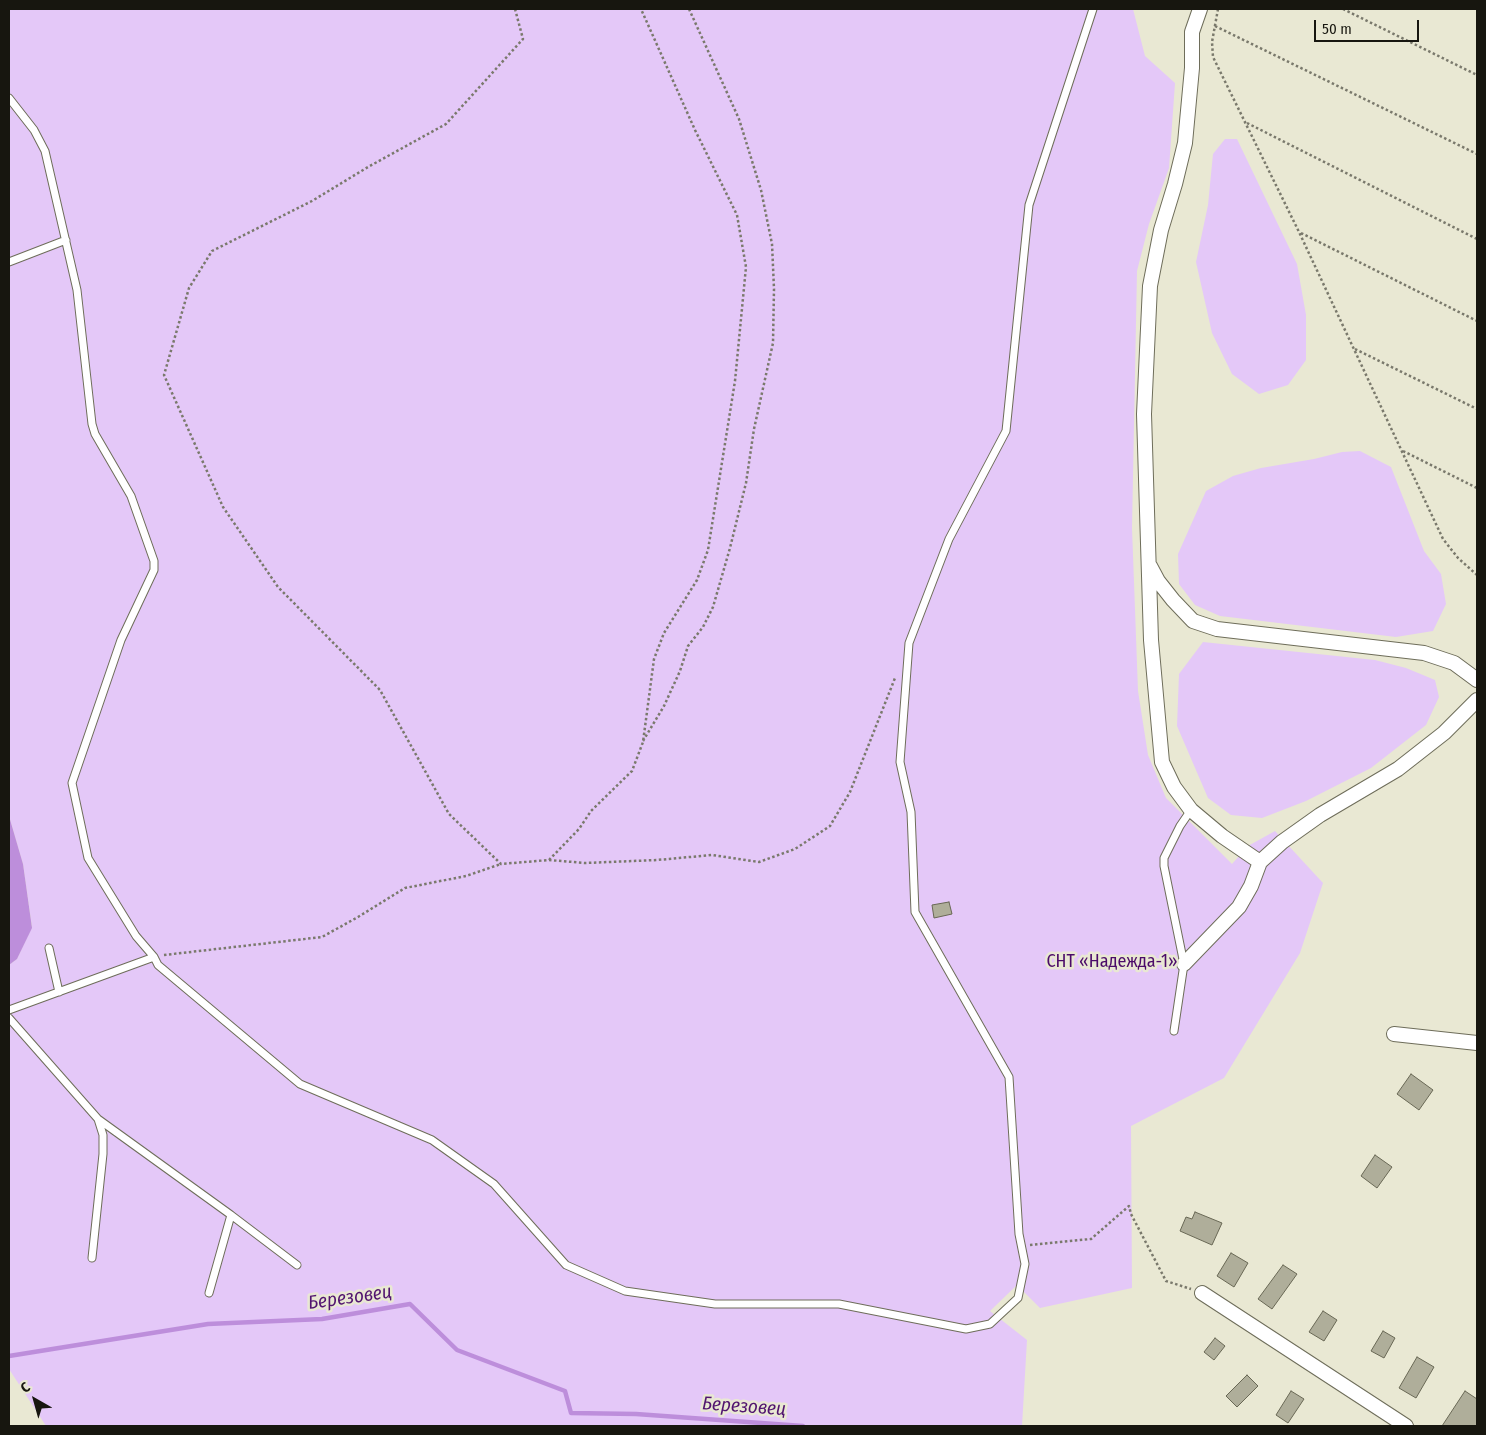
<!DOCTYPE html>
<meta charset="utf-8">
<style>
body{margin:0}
#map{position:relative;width:1486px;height:1435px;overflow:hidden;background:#e9e8d3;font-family:"Fira Sans Condensed",sans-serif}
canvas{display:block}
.frame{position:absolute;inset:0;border:10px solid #17160f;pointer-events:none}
.north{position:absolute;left:10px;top:1375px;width:50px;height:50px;-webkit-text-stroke:4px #e9e8d3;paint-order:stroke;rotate:322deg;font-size:14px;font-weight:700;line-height:20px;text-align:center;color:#17160f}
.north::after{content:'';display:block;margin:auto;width:18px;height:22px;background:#17160f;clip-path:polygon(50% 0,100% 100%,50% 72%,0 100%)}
.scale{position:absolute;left:1314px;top:20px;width:105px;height:22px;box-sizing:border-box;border:2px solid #17160f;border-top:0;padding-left:6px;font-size:15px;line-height:18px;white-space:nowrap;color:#17160f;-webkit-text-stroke:4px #e9e8d3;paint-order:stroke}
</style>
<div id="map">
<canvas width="1486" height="1435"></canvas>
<div class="frame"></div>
<div class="north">С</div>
<div class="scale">50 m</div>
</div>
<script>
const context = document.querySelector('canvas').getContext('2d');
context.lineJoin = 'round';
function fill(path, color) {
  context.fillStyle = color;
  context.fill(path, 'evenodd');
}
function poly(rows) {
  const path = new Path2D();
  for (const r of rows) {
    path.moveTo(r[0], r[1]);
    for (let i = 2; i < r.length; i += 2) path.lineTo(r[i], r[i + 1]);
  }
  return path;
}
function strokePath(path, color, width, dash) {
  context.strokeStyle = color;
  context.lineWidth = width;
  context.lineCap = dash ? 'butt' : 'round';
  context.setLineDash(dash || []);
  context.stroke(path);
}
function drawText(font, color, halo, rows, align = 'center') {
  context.font = font + ' "Fira Sans Condensed",sans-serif';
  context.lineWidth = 5;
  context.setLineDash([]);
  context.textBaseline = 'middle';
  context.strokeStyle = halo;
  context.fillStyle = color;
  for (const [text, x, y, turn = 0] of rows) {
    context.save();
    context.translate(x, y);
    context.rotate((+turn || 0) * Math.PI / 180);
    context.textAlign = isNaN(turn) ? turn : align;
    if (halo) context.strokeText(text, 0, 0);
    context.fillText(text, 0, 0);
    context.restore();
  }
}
fill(poly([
 [9,9,1133,9,1145,56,1175,83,1169,168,1149,224,1137,271,1132,528,1138,691,1148,755,1166,798,1232,864,1248,846,1275,831,1323,883,1300,953,1224,1078,1131,1126,1132,1288,1040,1308,1017,1285,990,1311,1027,1340,1022,1426,46,1426,9,1369,9,965,17,959,32,927,23,864,9,816],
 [1225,139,1237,139,1297,264,1306,315,1306,360,1288,385,1259,394,1232,374,1212,333,1196,262,1208,205,1213,154],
 [1360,451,1391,467,1424,551,1441,574,1446,604,1433,631,1396,637,1220,616,1195,605,1179,584,1178,554,1206,491,1233,476,1261,468,1314,459,1342,452],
 [1203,642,1375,660,1406,668,1435,680,1439,697,1426,725,1371,768,1306,801,1262,818,1231,815,1208,798,1177,726,1179,674]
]), '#e4c8f8');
fill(poly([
 [9,816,23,864,32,928,17,959,9,965]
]), '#bd8edb');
strokePath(poly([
 [9,1356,208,1324,322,1319,410,1304,457,1350,565,1391,571,1413,636,1414,803,1426]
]), '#bd8edb', 4.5);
const building = poly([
 [949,902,952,914,934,918,932,905,949,902],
 [1411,1074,1433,1090,1419,1110,1397,1094,1411,1074],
 [1375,1155,1392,1167,1377,1188,1361,1176,1375,1155],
 [1195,1212,1222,1223,1212,1245,1180,1231,1186,1217,1192,1219,1195,1212],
 [1231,1253,1248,1263,1234,1287,1217,1276,1231,1253],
 [1283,1265,1297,1274,1272,1309,1258,1299,1283,1265],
 [1323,1311,1337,1320,1324,1341,1309,1332,1323,1311],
 [1383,1331,1395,1338,1384,1358,1371,1351,1383,1331],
 [1215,1338,1225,1346,1214,1360,1204,1352,1215,1338],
 [1417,1357,1434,1367,1416,1398,1399,1388,1417,1357],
 [1247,1375,1258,1386,1237,1407,1226,1396,1247,1375],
 [1291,1391,1304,1399,1288,1423,1276,1415,1291,1391],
 [1465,1391,1477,1399,1477,1426,1442,1426,1465,1391]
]);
fill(building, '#afae9a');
strokePath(building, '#696855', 1);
const lane = poly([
 [9,98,34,130,45,151,77,290,92,424,95,434,131,496,154,561,154,570,121,640,72,783,88,858,136,936,154,957,158,965,300,1084,432,1140,494,1184,566,1265,625,1291,715,1304,839,1304,966,1329,990,1324,1018,1298,1025,1264,1019,1234,1009,1077,915,912,911,812,900,762,909,643,949,539,1006,431,1029,205,1093,9],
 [9,262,66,240],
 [49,948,59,992],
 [9,1010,154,957],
 [9,1018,98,1119,231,1215,297,1265],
 [1174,1031,1184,964,1164,866,1164,858,1180,826,1191,810],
 [92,1258,103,1154,103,1135,98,1119],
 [209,1293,231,1215]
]);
const street = poly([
 [1200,9,1192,32,1192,68,1185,143,1175,184,1161,230,1150,286,1144,414,1151,640,1162,762,1174,787,1191,810,1222,836,1260,862],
 [1150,566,1158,581,1173,600,1193,621,1217,629,1424,653,1454,663,1477,680],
 [1184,964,1239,907,1251,886,1260,862,1282,842,1320,815,1398,769,1444,733,1477,700],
 [1394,1034,1477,1043],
 [1202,1293,1406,1426]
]);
strokePath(lane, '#6e6d5a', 9);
strokePath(street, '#6e6d5a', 16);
strokePath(poly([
 [515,9,523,39,446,124,368,167,312,201,212,251,189,288,164,375,223,507,278,587,380,690,449,814,501,864,549,860,579,829,591,811,632,771,643,742,654,659,664,633,697,580,708,550,735,381,746,267,737,215,695,130,641,9],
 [1218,9,1212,42,1213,57,1299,232,1443,539,1458,558,1477,575],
 [1343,9,1477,75],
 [1215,26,1477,154],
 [1247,123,1477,239],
 [1301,233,1477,321],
 [1355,349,1477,409],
 [1403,451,1477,488],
 [643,741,664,706,680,671,688,646,703,627,713,607,730,548,746,483,754,429,773,343,774,289,772,244,761,190,739,119,689,9],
 [549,860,585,863,657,860,712,855,759,862,795,849,830,826,850,792,895,678],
 [164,955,322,937,358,917,405,888,466,876,501,864],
 [1030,1245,1091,1239,1129,1206,1131,1214,1166,1281,1191,1289]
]), '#7a796c', 2.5, [2.5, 2.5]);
strokePath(lane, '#fff', 7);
strokePath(street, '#fff', 14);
drawText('18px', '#4b0b69', '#e9e8d3', [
 ["СНТ «Надежда-1»",1112,962]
]);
drawText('italic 19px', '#51146f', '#e9e8d3', [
 ["Березовец",350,1298,-8],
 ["Березовец",744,1407,4]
]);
</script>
